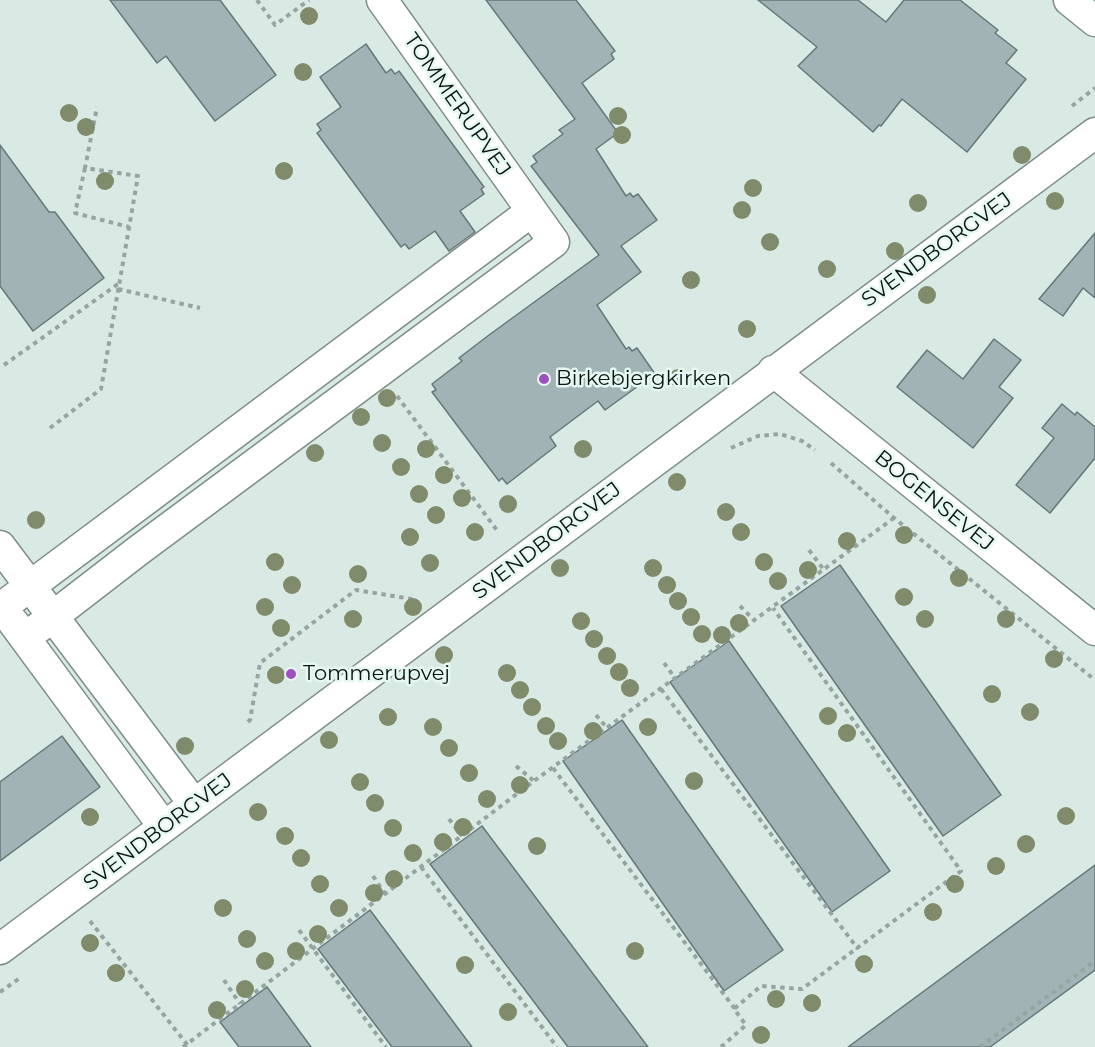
<!DOCTYPE html>
<style>
body{margin:0}
canvas{display:block;background:#d9eae5}
</style>
<canvas width="1095" height="1047"></canvas>
<script>
const context = document.querySelector('canvas').getContext('2d');
context.lineJoin = 'round';
function fill(path, color) {
  context.fillStyle = color;
  context.fill(path, 'evenodd');
}
function poly(rows) {
  const path = new Path2D();
  for (const r of rows) {
    path.moveTo(r[0], r[1]);
    for (let i = 2; i < r.length; i += 2) path.lineTo(r[i], r[i + 1]);
  }
  return path;
}
function strokePath(path, color, width, dash) {
  context.strokeStyle = color;
  context.lineWidth = width;
  context.lineCap = dash ? 'butt' : 'round';
  context.setLineDash(dash || []);
  context.stroke(path);
}
function drawText(font, color, halo, rows, align = 'center') {
  context.font = font + ' Montserrat,sans-serif';
  context.lineWidth = 5;
  context.setLineDash([]);
  context.textBaseline = 'middle';
  context.strokeStyle = halo;
  context.fillStyle = color;
  for (const [text, x, y, turn = 0] of rows) {
    context.save();
    context.translate(x, y);
    context.rotate((+turn || 0) * Math.PI / 180);
    context.textAlign = isNaN(turn) ? turn : align;
    if (halo) context.strokeText(text, 0, 0);
    context.fillText(text, 0, 0);
    context.restore();
  }
}
const building = poly([
 [110,0,220,0,276,75,215,121,166,56,157,63,110,0],
 [486,0,576,0,615,51,611,54,614,59,582,83,618,133,596,149,626,196,630,193,633,197,638,194,657,220,621,246,641,272,597,305,626,349,629,347,632,351,637,348,655,374,605,410,598,401,550,437,556,446,507,484,502,478,499,481,432,392,436,390,432,384,462,361,459,358,489,335,599,255,531,166,537,162,533,156,563,134,559,130,575,119,486,0],
 [758,0,858,0,886,22,904,0,960,0,998,30,995,33,1017,50,1006,63,1026,79,967,152,902,99,881,126,879,125,873,132,798,66,817,47,758,0],
 [366,44,386,73,391,69,395,74,399,71,484,187,481,189,484,194,460,211,475,232,449,251,435,231,409,249,405,244,401,247,317,133,321,130,317,124,341,107,320,77,366,44],
 [0,145,49,212,55,212,104,278,33,331,0,286,0,145],
 [1095,233,1095,298,1083,288,1063,316,1039,299,1095,233],
 [994,339,1021,360,999,387,1013,398,973,448,897,387,927,350,963,379,994,339],
 [1062,404,1075,415,1077,412,1095,427,1095,458,1050,513,1016,485,1054,438,1042,428,1062,404],
 [840,565,1001,795,943,836,781,606,840,565],
 [729,641,890,871,832,912,670,682,729,641],
 [622,720,783,950,724,991,563,761,622,720],
 [62,736,100,787,0,861,0,782,62,736],
 [482,826,648,1047,568,1047,430,864,482,826],
 [1095,865,1095,970,990,1047,848,1047,1095,865],
 [370,910,472,1047,392,1047,318,949,370,910],
 [267,987,311,1047,239,1047,220,1022,267,987]
]);
fill(building, '#a1b3b4');
strokePath(building, '#677879', 1.5);
const street = poly([
 [1069,0,1095,21],
 [773,371,1095,630],
 [0,546,194,804],
 [2,607,532,211],
 [13,622,164,827],
 [25,638,139,550,554,242,382,0],
 [0,949,1095,133]
]);
strokePath(street, '#7e8d88', 33);
strokePath(poly([
 [257,0,275,25,309,0],
 [1072,106,1095,88],
 [85,168,75,213,129,227],
 [118,289,200,308],
 [4,365,118,284],
 [397,396,499,533],
 [50,428,101,389,138,176,85,168,97,107],
 [731,448,758,436,780,434,802,441,815,450],
 [831,463,894,518,1095,680],
 [809,550,824,570],
 [740,606,755,621],
 [664,663,675,678],
 [661,689,858,949],
 [596,715,607,728],
 [248,722,250,720,260,663,356,590,412,599],
 [516,766,534,781],
 [553,768,735,1009],
 [449,819,462,836],
 [421,867,557,1047],
 [373,876,385,894],
 [90,921,189,1047],
 [299,930,386,1047],
 [224,980,240,1004],
 [0,992,20,978],
 [183,1047,534,781,894,518],
 [721,1047,746,1025,734,1009,761,986,802,989,961,871,773,608],
 [980,1047,1095,961]
]), '#97a5a1', 4, [4.5, 4.5]);
strokePath(street, '#fff', 30);
context.fillStyle = '#7f8b6a';
for (const [x, y] of [
 [309,16],
 [303,72],
 [69,113],
 [618,116],
 [86,127],
 [622,135],
 [1022,155],
 [284,171],
 [105,181],
 [753,188],
 [1055,201],
 [918,203],
 [742,210],
 [770,242],
 [895,251],
 [827,269],
 [691,280],
 [927,295],
 [747,329],
 [678,378],
 [387,398],
 [361,417],
 [382,443],
 [426,449],
 [583,449],
 [315,453],
 [401,467],
 [444,475],
 [677,482],
 [419,494],
 [462,498],
 [508,504],
 [726,512],
 [436,515],
 [36,520],
 [475,532],
 [741,532],
 [904,535],
 [410,537],
 [847,541],
 [275,562],
 [764,562],
 [430,563],
 [560,568],
 [653,568],
 [808,570],
 [358,574],
 [959,578],
 [778,581],
 [292,585],
 [667,585],
 [904,597],
 [678,601],
 [265,607],
 [413,607],
 [691,617],
 [353,619],
 [925,619],
 [1006,619],
 [581,621],
 [739,623],
 [281,628],
 [702,634],
 [722,635],
 [594,639],
 [444,655],
 [607,656],
 [1054,659],
 [619,672],
 [507,673],
 [276,675],
 [630,688],
 [520,690],
 [992,694],
 [532,707],
 [1030,712],
 [828,716],
 [388,717],
 [546,726],
 [433,727],
 [648,727],
 [593,731],
 [847,733],
 [329,740],
 [558,741],
 [185,746],
 [449,748],
 [469,773],
 [694,781],
 [360,782],
 [520,785],
 [487,799],
 [375,803],
 [258,812],
 [1066,816],
 [90,817],
 [463,827],
 [393,828],
 [285,836],
 [443,842],
 [1026,844],
 [537,846],
 [413,853],
 [301,858],
 [996,866],
 [394,879],
 [320,884],
 [955,884],
 [374,893],
 [223,908],
 [339,908],
 [933,912],
 [318,934],
 [247,939],
 [90,943],
 [296,951],
 [635,951],
 [265,961],
 [864,964],
 [465,965],
 [116,973],
 [245,989],
 [776,999],
 [812,1003],
 [217,1010],
 [508,1012],
 [761,1035]
]) {
  context.beginPath();
  context.arc(x, y, 9, 0, 2 * Math.PI);
  context.fill();
}
for (const [x, y, r, color] of [
 [544,379,6,"#9e50c1"],
 [291,674,6,"#9e50c1"]
]) {
  const dot = new Path2D();
  dot.arc(x, y, r, 0, 2 * Math.PI);
  context.fillStyle = color;
  context.fill(dot);
  strokePath(dot, '#e6f8f2', 2);
}
drawText('21px', '#0c1210', '#e6f8f2', [
 ["TOMMERUPVEJ",457,105,55],
 ["SVENDBORGVEJ",937,250,-36],
 ["BOGENSEVEJ",934,501,39],
 ["SVENDBORGVEJ",547,541,-37],
 ["SVENDBORGVEJ",158,832,-37]
]);
drawText('21px', '#0c1210', '#e6f8f2', [
 ["Birkebjergkirken",556,379],
 ["Tommerupvej",303,674]
], 'left');
</script>
